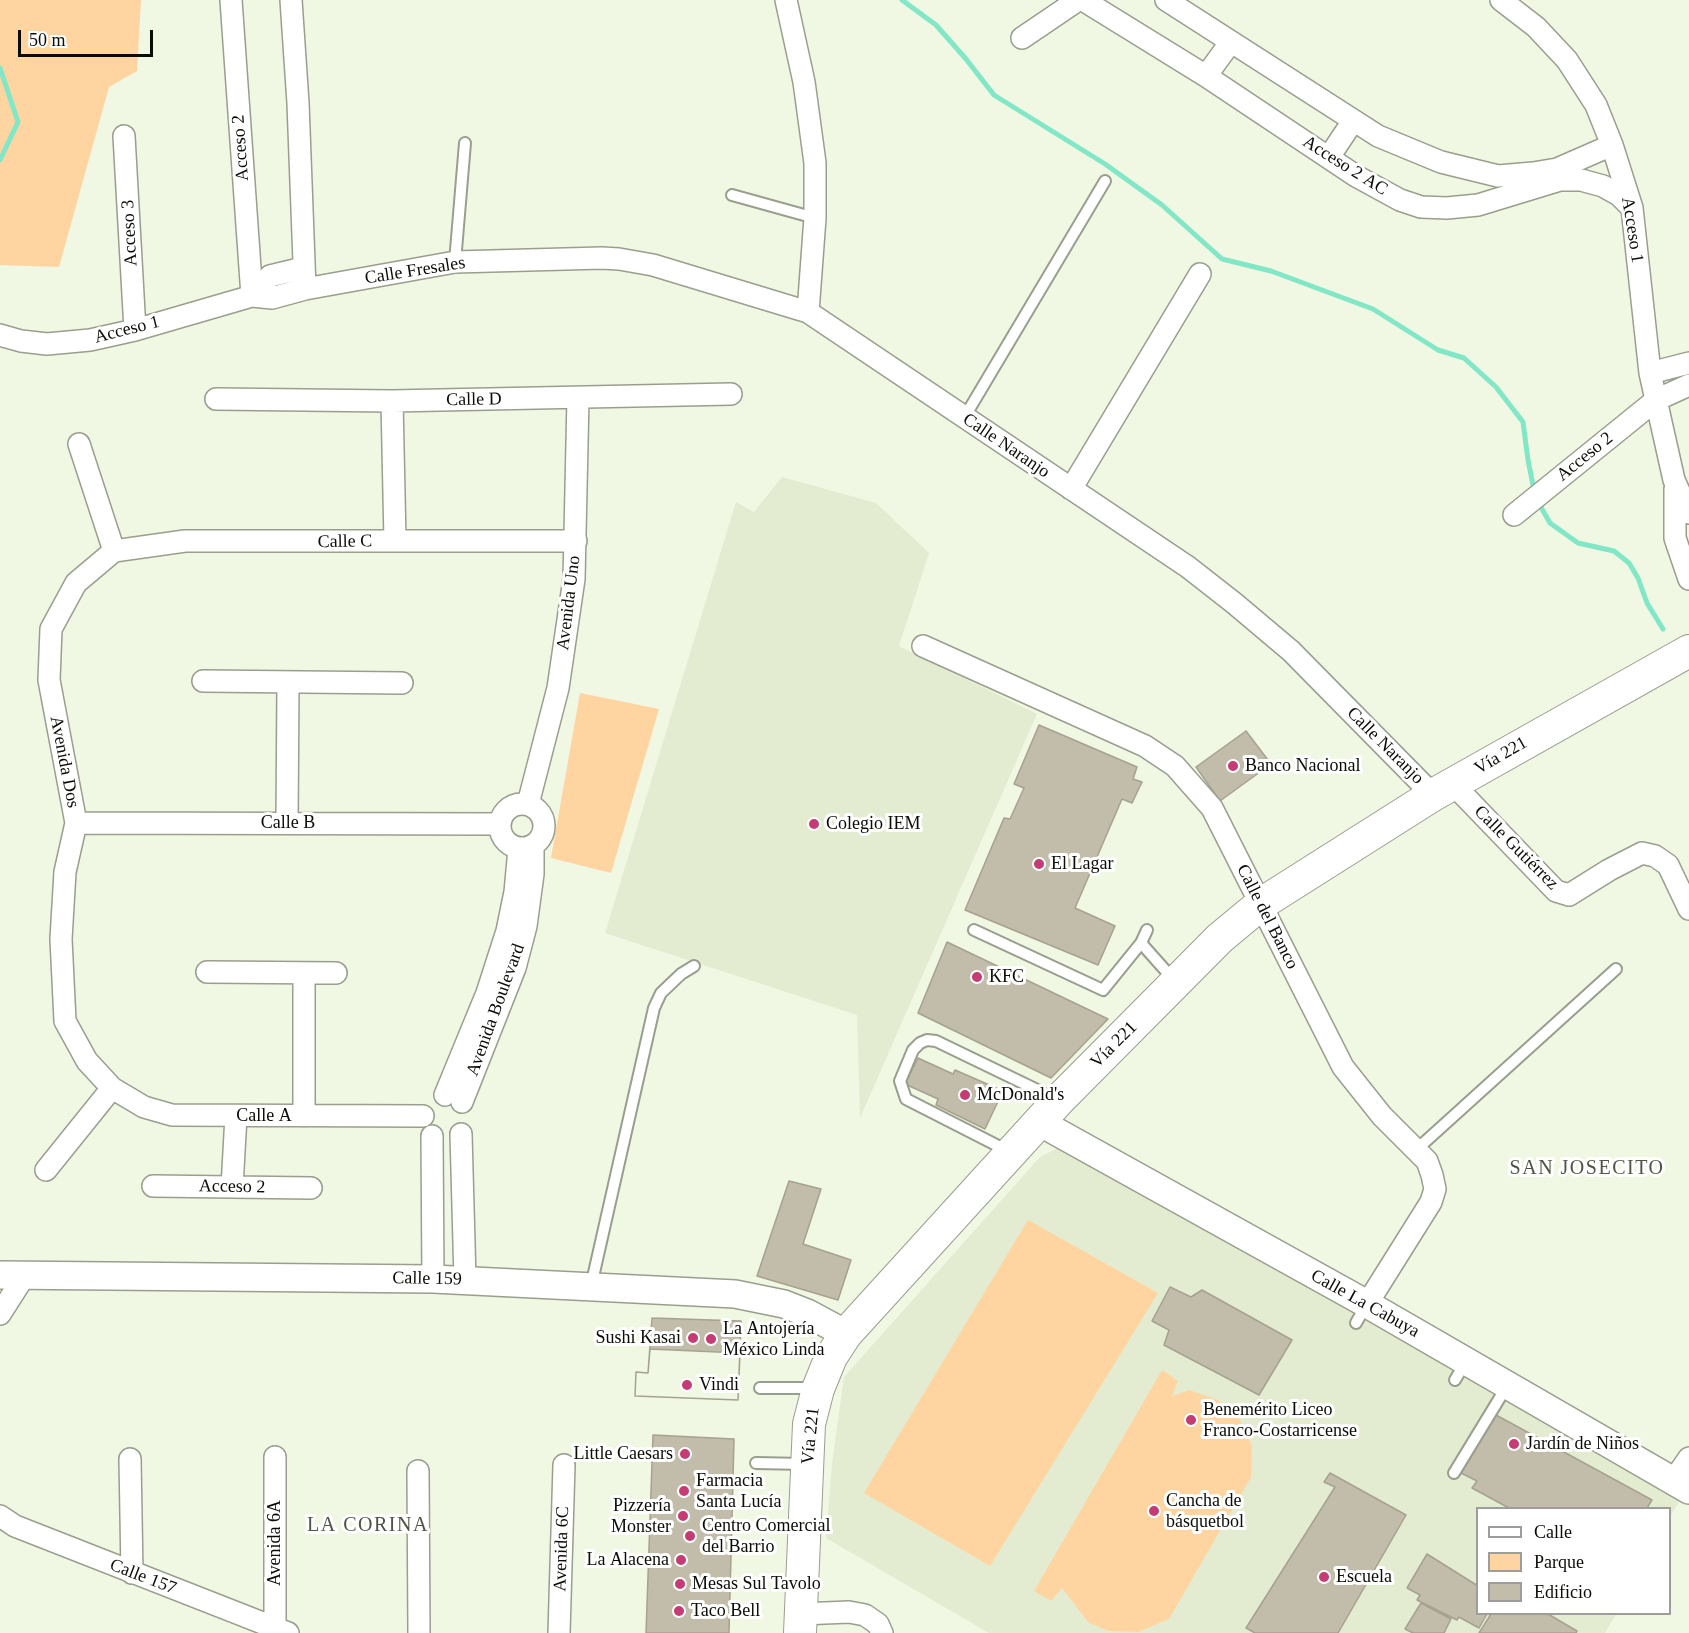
<!DOCTYPE html>
<meta charset="utf-8">
<style>
body{margin:0}
#map{position:relative;width:1689px;height:1633px;overflow:hidden;background:#f0f7e3;font-family:"Times New Roman",serif}
canvas{display:block}
.legend{position:absolute;left:1476px;top:1507px;width:195px;height:108px;box-sizing:border-box;background:#fff;border:2px solid #9d9e9b;margin:0;padding:8px 10px;list-style:none;font-size:18px;color:#0a0c06}
.legend li{display:flex;align-items:center;gap:12px;height:30px}
.legend b{width:30px;border:2px solid #9d9e9b}
.scale{position:absolute;left:18px;top:30px;width:135px;height:27px;box-sizing:border-box;border:3px solid #0a0c06;border-top:0;padding-left:8px;font-size:18px;line-height:21px;white-space:nowrap;color:#0a0c06;-webkit-text-stroke:4px #fff;paint-order:stroke}
</style>
<div id="map">
<canvas width="1689" height="1633"></canvas>
<ul class="legend">
<li><b style="height:8px;background:#fff"></b>Calle</li>
<li><b style="height:16px;background:#fed5a1"></b>Parque</li>
<li><b style="height:16px;background:#c1bdaa"></b>Edificio</li>
</ul>
<div class="scale">50 m</div>
</div>
<script>
const context = document.querySelector('canvas').getContext('2d');
context.lineJoin = 'round';
function fill(path, color) {
  context.fillStyle = color;
  context.fill(path, 'evenodd');
}
function poly(rows) {
  const path = new Path2D();
  for (const r of rows) {
    if (r.length === 3) {
      path.moveTo(r[0] + r[2], r[1]);
      path.arc(r[0], r[1], r[2], 0, 2 * Math.PI);
      continue;
    }
    path.moveTo(r[0], r[1]);
    for (let i = 2; i < r.length; i += 2) path.lineTo(r[i], r[i + 1]);
  }
  return path;
}
function strokePath(path, color, width, dash) {
  context.strokeStyle = color;
  context.lineWidth = width;
  context.lineCap = dash ? 'butt' : 'round';
  context.setLineDash(dash || []);
  context.stroke(path);
}
function drawText(font, color, halo, rows, align = 'center') {
  context.font = font + ' "Times New Roman",serif';
  context.lineWidth = 6;
  context.setLineDash([]);
  context.textBaseline = 'middle';
  context.strokeStyle = halo;
  context.fillStyle = color;
  for (const [text, x, y, turn = 0] of rows) {
    context.save();
    context.translate(x, y);
    context.rotate((+turn || 0) * Math.PI / 180);
    context.textAlign = isNaN(turn) ? turn : align;
    if (halo) context.strokeText(text, 0, 0);
    context.fillText(text, 0, 0);
    context.restore();
  }
}
fill(poly([
 [782,477,876,503,929,553,899,646,1037,714,860,1118,857,1015,605,933,736,502,754,512],
 [1056,1149,1069,1149,1681,1498,1670,1517,1670,1508,1478,1508,1478,1614,1616,1614,1605,1633,989,1633,826,1538,832,1464,844,1377,1040,1157]
]), '#e3ecd1');
fill(poly([
 [0,0,141,0,137,71,109,87,59,267,0,265],
 [580,693,659,709,611,873,551,858],
 [1028,1220,1158,1293,990,1566,864,1493],
 [1162,1370,1178,1381,1172,1396,1189,1390,1218,1400,1239,1418,1252,1446,1251,1477,1169,1619,1138,1632,1109,1631,1089,1623,1062,1588,1051,1601,1034,1591]
]), '#fed5a1');
strokePath(poly([
 [902,0,936,25,966,59,994,95,1105,164,1162,205,1222,259,1271,271,1373,309,1438,350,1464,358,1496,387,1523,422,1528,460,1534,490],
 [0,68,18,122,0,160],
 [1538,502,1550,523,1578,543,1614,551,1629,563,1638,578,1647,603,1663,629]
]), '#82e7c7', 5);
const building = poly([
 [1039,725,1137,767,1133,779,1142,782,1132,803,1122,799,1075,908,1115,926,1098,965,965,910,1004,818,1010,819,1024,788,1014,784,1039,725],
 [1246,731,1271,764,1220,801,1196,767,1246,731],
 [947,942,1108,1019,1051,1078,918,1013,947,942],
 [918,1058,953,1074,955,1070,1003,1091,985,1129,936,1105,938,1099,905,1084,918,1058],
 [789,1181,821,1189,803,1244,851,1260,838,1300,757,1276,789,1181],
 [1170,1287,1191,1297,1202,1290,1292,1340,1259,1395,1164,1345,1169,1330,1152,1321,1170,1287],
 [652,1318,741,1321,738,1400,635,1396,636,1372,648,1373,652,1318],
 [650,1349,740,1353,738,1400,635,1396,636,1372,648,1373,650,1349],
 [1496,1415,1652,1500,1647,1508,1509,1508,1472,1488,1477,1481,1461,1473,1496,1415],
 [653,1435,734,1439,729,1633,646,1633,653,1435],
 [1330,1473,1406,1515,1338,1633,1255,1633,1246,1628,1335,1487,1324,1482,1330,1473],
 [1427,1554,1478,1586,1478,1614,1487,1614,1479,1628,1459,1617,1457,1620,1417,1600,1420,1595,1407,1588,1427,1554],
 [1421,1603,1451,1619,1444,1633,1413,1633,1405,1629,1421,1603],
 [1491,1614,1548,1614,1577,1631,1576,1633,1479,1633,1491,1614]
]);
fill(building, '#c1bdaa');
strokePath(building, '#a5a28f', 1.5);
const service = poly([
 [732,195,815,218],
 [455,262,465,143],
 [964,418,1105,181],
 [974,930,1103,990,1141,943,1173,979],
 [1141,943,1147,930],
 [1416,1150,1616,969],
 [1008,1151,906,1099,900,1081,913,1050,920,1043,927,1040,936,1041,1056,1099],
 [591,1286,654,1008,661,993,681,974,694,966],
 [1356,1323,1366,1305],
 [1455,1380,1466,1361],
 [760,1388,816,1388],
 [756,1463,804,1464],
 [1454,1473,1507,1386]
]);
const minor = poly([
 [231,0,252,296],
 [291,0,298,103,305,289,455,262,602,258,619,259,653,265,808,312,1188,567,1234,603,1291,651,1433,795],
 [786,0,804,82,815,163,815,218,808,312],
 [1083,0,1206,76,1356,176,1400,200,1421,207,1447,208,1478,205,1560,180,1581,180,1603,186,1619,195,1632,208],
 [1166,0,1378,136,1441,162,1498,176,1533,173,1557,169,1612,145],
 [1501,0,1536,27,1567,60,1596,105,1612,145,1632,208,1650,373,1674,480,1689,513],
 [1022,38,1078,0],
 [1206,76,1230,43],
 [124,136,135,330],
 [1329,157,1353,121],
 [252,296,270,276,303,268],
 [0,335,21,341,47,344,90,340,135,330,252,296,272,298,305,289],
 [1650,373,1689,363],
 [216,399,392,401,731,394],
 [392,401,395,541],
 [79,444,114,551],
 [1071,489,1200,274],
 [1675,489,1675,538,1689,579],
 [1514,515,1656,400,1689,385],
 [114,551,76,583,51,629,49,680,76,823,65,872,61,939,65,1021,87,1061,112,1088,144,1107,172,1115,423,1116],
 [114,551,185,541,576,541],
 [923,646,1145,746,1175,766,1212,808,1343,1067,1382,1116,1427,1161,1432,1175,1435,1189,1431,1202,1367,1304],
 [203,681,402,683],
 [1452,783,1556,891,1569,895,1609,870,1642,853,1655,856,1668,865,1689,909],
 [522,826,22],
 [528,804,558,688,574,579,578,398],
 [76,823,500,824],
 [287,823,288,683],
 [207,972,336,973],
 [445,1095,487,993,507,931,515,892,519,849],
 [462,1102,515,968,526,926,533,874,533,846],
 [304,1116,304,974],
 [461,1134,465,1280],
 [432,1136,433,1279],
 [46,1170,112,1088],
 [153,1186,311,1188],
 [232,1187,236,1116],
 [0,1314,25,1275],
 [275,1457,275,1628],
 [130,1459,132,1573],
 [418,1471,419,1633],
 [1673,1481,1689,1458],
 [0,1516,15,1526,288,1633],
 [801,1614,849,1612,865,1615,878,1624,882,1633],
 [559,1633,564,1465]
]);
const tertiary = poly([
 [1039,1122,1367,1304,1689,1490],
 [0,1275,433,1279,735,1294,784,1304,807,1313,846,1334]
]);
const secondary = poly([
 [800,1633,809,1424,818,1389,831,1357,846,1334,1059,1100,1220,938,1261,904,1433,795,1689,651]
]);
strokePath(service, '#999f8d', 14);
strokePath(minor, '#999f8d', 24);
strokePath(tertiary, '#999f8d', 30);
strokePath(secondary, '#999f8d', 34);
strokePath(service, '#fff', 10);
strokePath(minor, '#fff', 21);
strokePath(tertiary, '#fff', 27);
strokePath(secondary, '#fff', 32);
for (const [x, y, r, color] of [
 [1233,766,6,"#c53b73"],
 [814,824,6,"#c53b73"],
 [1039,864,6,"#c53b73"],
 [977,977,6,"#c53b73"],
 [965,1095,6,"#c53b73"],
 [693,1338,6,"#c53b73"],
 [711,1339,6,"#c53b73"],
 [687,1385,6,"#c53b73"],
 [1191,1420,6,"#c53b73"],
 [1514,1444,6,"#c53b73"],
 [685,1454,6,"#c53b73"],
 [684,1491,6,"#c53b73"],
 [1154,1511,6,"#c53b73"],
 [683,1516,6,"#c53b73"],
 [690,1536,6,"#c53b73"],
 [681,1560,6,"#c53b73"],
 [1324,1577,6,"#c53b73"],
 [680,1584,6,"#c53b73"],
 [679,1611,6,"#c53b73"]
]) {
  const dot = new Path2D();
  dot.arc(x, y, r, 0, 2 * Math.PI);
  context.fillStyle = color;
  context.fill(dot);
  strokePath(dot, '#fff', 2);
}
drawText('18px', '#0a0c06', '#fff', [
 ["Acceso 2",241,148,-94],
 ["Acceso 2 AC",1345,166,32],
 ["Acceso 1",1632,230,81],
 ["Acceso 3",130,233,-93],
 ["Calle Fresales",415,271,-9],
 ["Acceso 1",127,330,-14],
 ["Calle D",474,400,-1],
 ["Calle Naranjo",1006,446,34],
 ["Acceso 2",1585,457,-39],
 ["Calle C",345,542,-1],
 ["Avenida Uno",569,603,-83],
 ["Calle Naranjo",1385,746,45],
 ["Vía 221",1501,756,-30],
 ["Avenida Dos",64,762,79],
 ["Calle B",288,823],
 ["Calle Gutiérrez",1516,848,45],
 ["Calle del Banco",1267,917,63],
 ["Avenida Boulevard",496,1010,-70],
 ["Vía 221",1114,1045,-45],
 ["Calle A",264,1116],
 ["Acceso 2",232,1187,1],
 ["Calle 159",427,1279,1],
 ["Calle La Cabuya",1365,1304,29],
 ["Vía 221",811,1436,-84],
 ["Avenida 6A",275,1543,-90],
 ["Avenida 6C",562,1549,-88],
 ["Calle 157",143,1577,21]
]);
drawText('18px', '#0a0c06', '#fff', [
 ["Banco Nacional",1245,766],
 ["Colegio IEM",826,824],
 ["El Lagar",1051,864],
 ["KFC",989,977],
 ["McDonald's",977,1095],
 ["La Antojería",723,1329],
 ["México Linda",723,1350],
 ["Sushi Kasai",681,1338,"right"],
 ["Vindi",699,1385],
 ["Benemérito Liceo",1203,1410],
 ["Franco-Costarricense",1203,1431],
 ["Jardín de Niños",1526,1444],
 ["Little Caesars",673,1454,"right"],
 ["Farmacia",696,1481],
 ["Santa Lucía",696,1502],
 ["Cancha de",1166,1501],
 ["básquetbol",1166,1522],
 ["Pizzería",671,1506,"right"],
 ["Monster",671,1527,"right"],
 ["Centro Comercial",702,1526],
 ["del Barrio",702,1547],
 ["La Alacena",669,1560,"right"],
 ["Escuela",1336,1577],
 ["Mesas Sul Tavolo",692,1584],
 ["Taco Bell",691,1611]
], 'left');
context.letterSpacing = '1.5px';
drawText('20px', '#4f5444', '#fff', [
 ["SAN JOSECITO",1587,1169],
 ["LA CORINA",368,1526]
]);
context.letterSpacing = '0px';
</script>
